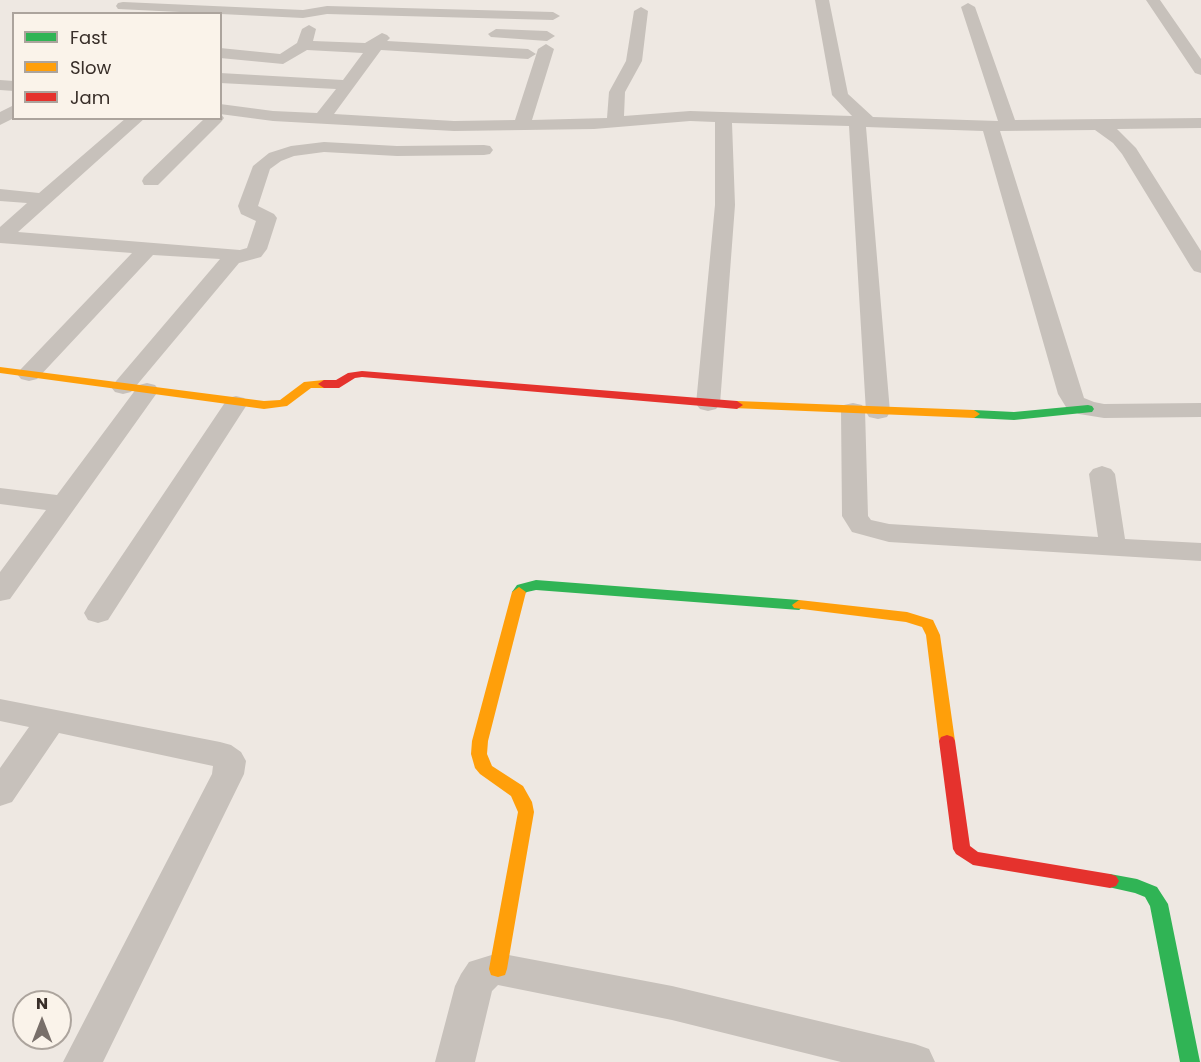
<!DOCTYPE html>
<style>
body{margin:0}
#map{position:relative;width:1201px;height:1062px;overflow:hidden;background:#eee8e2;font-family:Poppins,sans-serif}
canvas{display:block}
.legend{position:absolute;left:12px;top:12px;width:210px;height:108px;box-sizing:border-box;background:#faf3ea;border:2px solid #aca49d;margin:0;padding:8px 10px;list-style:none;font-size:18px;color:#382e29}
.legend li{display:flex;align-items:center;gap:12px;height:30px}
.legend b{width:30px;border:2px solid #aca49d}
.north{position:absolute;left:12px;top:990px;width:60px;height:60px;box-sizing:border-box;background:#faf3ea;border:2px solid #aca49d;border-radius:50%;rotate:0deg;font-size:16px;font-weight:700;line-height:24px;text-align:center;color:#382e29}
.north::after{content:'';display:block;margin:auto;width:21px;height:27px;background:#786f6a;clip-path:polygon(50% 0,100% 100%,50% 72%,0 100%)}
</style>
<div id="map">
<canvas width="1201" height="1062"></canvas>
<ul class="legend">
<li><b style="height:8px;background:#30b455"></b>Fast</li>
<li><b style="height:8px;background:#ff9f0a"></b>Slow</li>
<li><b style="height:8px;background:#e5322d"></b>Jam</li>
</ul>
<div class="north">N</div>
</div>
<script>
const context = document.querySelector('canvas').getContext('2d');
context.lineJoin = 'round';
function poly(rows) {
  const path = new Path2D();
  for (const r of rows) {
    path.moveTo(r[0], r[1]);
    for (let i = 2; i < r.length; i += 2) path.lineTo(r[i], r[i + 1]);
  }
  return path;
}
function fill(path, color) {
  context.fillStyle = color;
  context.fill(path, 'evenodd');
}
fill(poly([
 [815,0,829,0,848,94,873,117,998,121,961,7,968,3,975,7,1015,120,1201,118,1201,128,1117,129,1136,148,1201,251,1201,273,1194,271,1191,267,1122,154,1113,143,1095,130,1000,131,1084,398,1094,402,1104,404,1201,403,1201,417,1104,418,1079,414,1066,407,1058,394,983,131,866,127,890,412,887,417,878,419,869,417,866,412,849,126,732,123,735,205,720,404,716,409,708,411,700,409,696,404,715,205,715,122,690,121,594,129,454,131,273,121,220,114,220,104,273,111,317,113,336,89,220,83,220,73,343,80,363,53,307,50,283,64,220,58,220,48,280,54,297,43,302,29,309,25,316,29,313,41,365,43,382,33,387,35,390,38,387,41,528,49,536,54,528,59,381,50,334,114,454,121,515,120,538,49,546,44,554,49,532,120,607,118,609,92,626,61,634,11,641,7,648,11,642,61,625,92,624,116,690,111,852,116,832,95,815,0],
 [1146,0,1160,0,1201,59,1201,75,1195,73,1146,0],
 [123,2,303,10,327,6,553,12,560,16,553,20,327,14,303,18,118,9,116,6,118,3,123,2],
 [496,29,547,31,555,36,547,41,491,37,488,34,496,29],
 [0,80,14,81,14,91,0,90,0,80],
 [14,105,14,118,0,125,0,112,14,105],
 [221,114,224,118,221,122,158,185,144,185,142,181,144,177,205,118,220,118,221,114],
 [126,118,145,118,18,232,240,250,247,248,256,221,241,214,238,206,253,166,269,153,291,146,324,142,397,146,484,145,490,146,493,150,490,154,484,155,397,156,324,152,294,156,281,161,270,169,258,206,274,214,277,218,267,249,261,257,239,263,131,392,123,394,115,392,111,387,220,259,153,255,37,379,29,381,21,379,17,374,21,369,132,253,0,243,0,227,27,203,0,201,0,189,39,193,126,118],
 [147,383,155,385,159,390,10,599,0,601,0,572,46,510,0,504,0,488,57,495,139,385,147,383],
 [236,396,244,398,248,403,108,620,98,623,88,620,84,613,88,606,228,398,236,396],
 [853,403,862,405,865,410,868,516,871,520,889,524,1098,537,1089,474,1093,469,1102,466,1111,469,1115,474,1125,539,1201,543,1201,561,889,542,852,532,842,516,841,410,844,405,853,403],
 [0,699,220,742,231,745,241,752,246,761,244,774,103,1062,63,1062,212,774,213,766,59,733,12,802,0,806,0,768,29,727,0,721,0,699],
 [498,953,672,986,915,1044,929,1049,935,1062,841,1062,672,1020,498,985,492,991,475,1062,435,1062,455,986,461,974,469,962,498,953]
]), '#c7c1bb');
fill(poly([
 [1088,405,1092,406,1094,409,1092,412,1014,420,974,418,968,414,974,410,1014,412,1088,405],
 [536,580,799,600,806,605,799,610,536,590,527,592,519,597,512,592,517,585,536,580],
 [1110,874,1137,879,1157,887,1168,904,1200,1062,1180,1062,1150,906,1145,897,1135,893,1104,886,1101,881,1104,876,1110,874]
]), '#30b455');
fill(poly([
 [0,367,264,401,280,400,304,382,324,380,330,384,324,388,311,388,287,406,264,409,0,373,0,367],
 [737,401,974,410,980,414,974,418,733,408,731,405,737,401],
 [519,587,526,592,488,741,487,754,492,766,523,786,532,802,534,812,507,969,505,975,498,977,491,975,489,969,518,812,511,796,480,774,475,768,471,754,472,741,512,592,519,587],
 [799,600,907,612,933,620,940,635,955,741,953,745,947,747,941,745,939,741,926,635,922,627,906,622,794,608,792,605,799,600]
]), '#ff9f0a');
fill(poly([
 [362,371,737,401,743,405,737,409,362,377,355,378,339,388,324,388,318,384,324,380,336,380,348,373,362,371],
 [947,735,953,737,955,741,970,846,978,852,1110,874,1116,876,1119,881,1116,886,1110,888,973,865,956,854,953,849,939,741,941,737,947,735]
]), '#e5322d');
</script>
